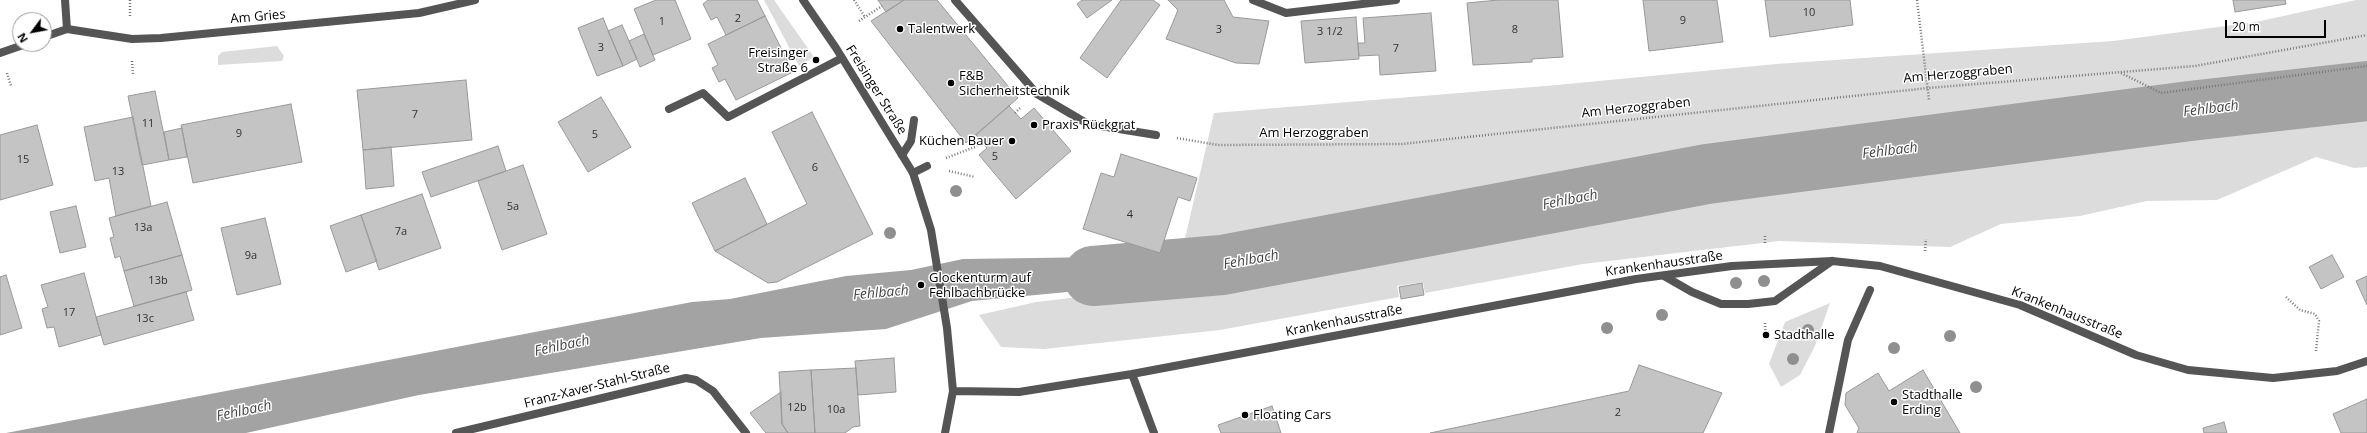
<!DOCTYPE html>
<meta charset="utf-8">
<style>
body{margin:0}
#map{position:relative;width:2367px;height:433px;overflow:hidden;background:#fff;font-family:"Open Sans",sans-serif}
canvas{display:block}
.north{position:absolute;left:12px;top:12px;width:40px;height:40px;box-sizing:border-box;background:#fff;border:1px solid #999;border-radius:50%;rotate:238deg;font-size:11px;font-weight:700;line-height:16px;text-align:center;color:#000}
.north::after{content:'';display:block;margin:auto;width:14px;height:18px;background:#000;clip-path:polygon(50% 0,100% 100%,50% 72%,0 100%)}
.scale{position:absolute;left:2225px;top:20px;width:101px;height:18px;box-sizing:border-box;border:2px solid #000;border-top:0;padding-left:5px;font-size:12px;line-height:14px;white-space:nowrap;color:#000;-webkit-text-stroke:3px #fff;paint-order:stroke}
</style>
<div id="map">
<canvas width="2367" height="433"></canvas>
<div class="north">N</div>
<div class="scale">20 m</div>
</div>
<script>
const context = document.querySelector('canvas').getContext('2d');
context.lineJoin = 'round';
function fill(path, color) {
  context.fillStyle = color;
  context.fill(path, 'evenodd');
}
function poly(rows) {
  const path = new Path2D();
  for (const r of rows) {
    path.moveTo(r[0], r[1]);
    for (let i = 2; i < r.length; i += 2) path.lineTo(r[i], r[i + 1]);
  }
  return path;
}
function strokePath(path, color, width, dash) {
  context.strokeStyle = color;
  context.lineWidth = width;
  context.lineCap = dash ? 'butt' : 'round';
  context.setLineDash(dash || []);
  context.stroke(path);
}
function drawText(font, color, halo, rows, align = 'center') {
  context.font = font + ' "Open Sans",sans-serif';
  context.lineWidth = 3;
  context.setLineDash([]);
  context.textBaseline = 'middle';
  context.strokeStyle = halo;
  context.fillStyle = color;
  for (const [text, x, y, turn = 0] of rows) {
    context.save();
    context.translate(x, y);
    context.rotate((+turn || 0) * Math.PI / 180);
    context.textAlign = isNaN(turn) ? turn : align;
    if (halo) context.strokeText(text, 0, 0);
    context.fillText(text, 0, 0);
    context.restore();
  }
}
fill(poly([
 [764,0,774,0,814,57,799,66],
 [2356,0,2367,0,2367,167,2354,168,2316,157,2217,200,2147,201,2080,216,2001,224,1950,247,1779,241,1583,264,1425,293,1423,282,1397,286,1399,297,1220,330,1044,349,1001,347,979,315,1036,302,1174,286,1214,113,1557,85,1776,64,2113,41,2256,22],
 [277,46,284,56,282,61,218,65,218,56,222,52],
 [1830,303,1815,346,1800,375,1781,387,1769,364,1785,322]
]), '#dcdcdc');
fill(poly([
 [1175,256,1173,282,972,301,886,329,761,338,419,395,246,433,6,433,692,302,730,299,846,276,911,270,963,259]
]), '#a3a3a3');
strokePath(poly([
 [1093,276,1222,265,1707,174,2190,111,2367,91]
]), '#a3a3a3', 60);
const building = poly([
 [656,0,675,0,691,39,653,55,634,9,656,0],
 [708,0,757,0,765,16,726,35,717,17,711,20,703,4,708,0],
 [878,0,904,0,886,12,878,0],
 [904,0,937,0,1018,98,966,143,871,21,904,0],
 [1082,0,1112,0,1087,18,1077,4,1082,0],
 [1121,0,1153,0,1160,5,1107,78,1080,58,1121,0],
 [1168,0,1224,0,1233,17,1269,21,1259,64,1236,63,1166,39,1178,10,1168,0],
 [1498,0,1558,0,1563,57,1532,59,1532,62,1473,65,1467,3,1498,0],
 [1643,0,1717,0,1723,42,1649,51,1643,0],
 [1765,0,1850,0,1853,25,1770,37,1765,0],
 [2233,0,2285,0,2286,4,2235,12,2233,0],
 [1431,13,1436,71,1380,75,1379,55,1359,56,1358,43,1365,43,1363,18,1431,13],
 [765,16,793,72,736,100,725,79,719,82,712,68,718,65,708,44,765,16],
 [1356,17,1359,59,1305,63,1301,21,1356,17],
 [603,18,623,66,597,76,578,28,603,18],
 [622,25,637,59,623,66,608,31,622,25],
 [644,34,655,60,640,67,629,41,644,34],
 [466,80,472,140,363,150,357,90,466,80],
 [155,91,169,160,142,165,128,96,155,91],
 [601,97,631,147,588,172,558,122,601,97],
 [291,104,302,162,193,183,181,125,291,104],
 [1009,106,1021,119,1034,108,1071,151,1016,199,979,155,987,148,976,135,1009,106],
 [812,112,873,234,777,282,768,283,715,251,807,204,772,132,812,112],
 [133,117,151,206,116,216,109,178,95,181,84,127,133,117],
 [37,125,53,185,0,200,0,135,37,125],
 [182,128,187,157,169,160,164,132,182,128],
 [498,146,506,171,431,197,422,172,498,146],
 [391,147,394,186,366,189,363,150,391,147],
 [1121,154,1197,178,1190,201,1178,197,1160,253,1083,229,1101,173,1114,177,1121,154],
 [523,165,547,234,502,250,478,181,523,165],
 [745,178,767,224,715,251,692,203,745,178],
 [422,194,441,248,379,270,361,215,422,194],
 [167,202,182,255,124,271,120,256,115,258,110,238,114,237,109,218,167,202],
 [76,206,86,247,60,253,50,212,76,206],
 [361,215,377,261,346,272,330,226,361,215],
 [265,218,281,284,237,295,221,228,265,218],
 [182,255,192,290,134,306,124,271,182,255],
 [2332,255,2344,277,2321,289,2309,267,2332,255],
 [84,273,101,335,59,347,54,327,47,328,42,309,48,307,41,285,84,273],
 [6,275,22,328,0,335,0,277,6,275],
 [2367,276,2367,305,2356,281,2367,276],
 [1422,283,1424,295,1401,299,1399,287,1422,283],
 [186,292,194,320,104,345,96,317,186,292],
 [894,358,896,392,858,395,855,361,894,358],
 [1639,365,1722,393,1703,433,1430,433,1629,391,1639,365],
 [856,368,860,426,853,427,845,433,815,433,811,370,856,368],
 [811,370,815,433,788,433,782,424,779,372,811,370],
 [1923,370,1960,433,1857,433,1859,428,1845,405,1846,393,1878,373,1889,391,1923,370],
 [781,392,782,424,788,433,766,433,750,413,781,392],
 [2367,399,2367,433,2341,433,2333,414,2367,399],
 [1272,406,1281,433,1221,433,1218,425,1272,406],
 [2224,422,2227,433,2204,433,2203,428,2224,422]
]);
fill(building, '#c4c4c4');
strokePath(building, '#999', 1);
strokePath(poly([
 [130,0,130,16],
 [854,0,865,17],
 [1917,0,1929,100],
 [859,21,882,6],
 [132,61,133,74],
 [7,73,11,86],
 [2121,73,2161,93,2367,66],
 [1015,113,1021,107],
 [1177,138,1218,145,1402,144,1928,88,2195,66,2367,35],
 [946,158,975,147,981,142],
 [949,171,975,177],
 [1765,236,1765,244],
 [1925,251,1926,239],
 [2286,297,2300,310,2315,314,2319,321,2316,351],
 [1765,323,1766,335]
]), '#777', 2.5, [1, 2]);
strokePath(poly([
 [669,109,703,93,728,117,842,58],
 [902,155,911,141,914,120],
 [913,173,927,166],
 [1664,276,1692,292,1721,304,1748,304,1775,301,1832,261]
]), '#555', 8);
strokePath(poly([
 [1829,433,1848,340,1870,290]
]), '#555', 8);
strokePath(poly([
 [65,0,67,29],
 [803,0,836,48,913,173,931,230,947,328,953,391,945,433],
 [955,0,1037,94,1088,124,1156,135],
 [1253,0,1286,13,1396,0],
 [44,37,67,29,132,39,161,38,419,13,475,0],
 [0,53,26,44],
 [1132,374,1154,433],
 [953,391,1019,392,1132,374,1636,279,1732,266,1832,261,1880,266,2020,305,2136,355,2188,370,2273,378,2337,371,2367,361],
 [456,433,686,378,696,380,713,391,746,433]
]), '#555', 8);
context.fillStyle = '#8f8f8f';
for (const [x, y] of [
 [956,191],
 [890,233],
 [1764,281],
 [1736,283],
 [1662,315],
 [1607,328],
 [1808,330],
 [1950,336],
 [1894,348],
 [1793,359],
 [1976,387]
]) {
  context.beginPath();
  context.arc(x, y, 6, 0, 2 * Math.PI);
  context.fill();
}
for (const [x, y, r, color] of [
 [900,29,4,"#000"],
 [816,60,4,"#000"],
 [951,83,4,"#000"],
 [1034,125,4,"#000"],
 [1012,141,4,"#000"],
 [921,285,4,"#000"],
 [1766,335,4,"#000"],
 [1894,402,4,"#000"],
 [1245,415,4,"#000"]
]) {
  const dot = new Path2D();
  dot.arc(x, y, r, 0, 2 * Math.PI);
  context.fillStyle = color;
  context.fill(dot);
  strokePath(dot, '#fff', 1.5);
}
drawText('11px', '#313131', null, [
 ["10",1809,13],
 ["2",738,19],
 ["9",1683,21],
 ["1",662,22],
 ["3",1219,30],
 ["8",1515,30],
 ["3 1/2",1330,32],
 ["3",601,48],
 ["7",1396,49],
 ["7",415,115],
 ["11",148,124],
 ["9",239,134],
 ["5",595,135],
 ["5",995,157],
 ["15",23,160],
 ["6",815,168],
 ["13",118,172],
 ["5a",513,207],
 ["4",1130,215],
 ["13a",143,228],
 ["7a",401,232],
 ["9a",251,256],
 ["13b",158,281],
 ["17",69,313],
 ["13c",145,319],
 ["12b",797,408],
 ["10a",836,410],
 ["2",1618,413]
]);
drawText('13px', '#000', '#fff', [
 ["Am Gries",258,17,-5],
 ["Am Herzoggraben",1958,74,-5],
 ["Freisinger Straße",876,90,58],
 ["Am Herzoggraben",1636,108,-6],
 ["Am Herzoggraben",1314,133],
 ["Krankenhausstraße",1664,264,-8],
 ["Krankenhausstraße",2067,313,22],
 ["Krankenhausstraße",1344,321,-11],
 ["Franz-Xaver-Stahl-Straße",597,386,-14]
]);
drawText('13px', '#000', '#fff', [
 ["Talentwerk",908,29],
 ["Freisinger",808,53,"right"],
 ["Straße 6",808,68,"right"],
 ["F&B",959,76],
 ["Sicherheitstechnik",959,91],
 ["Praxis Rückgrat",1042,125],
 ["Küchen Bauer",1004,141,"right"],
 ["Glockenturm auf",929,278],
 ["Fehlbachbrücke",929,293],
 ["Stadthalle",1774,335],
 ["Stadthalle",1902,395],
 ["Erding",1902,410],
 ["Floating Cars",1253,415]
], 'left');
drawText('italic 14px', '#444', '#fff', [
 ["Fehlbach",2211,109,-7],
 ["Fehlbach",1890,151,-7],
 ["Fehlbach",1570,200,-11],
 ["Fehlbach",1251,260,-10],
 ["Fehlbach",881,293,-5],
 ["Fehlbach",562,346,-12],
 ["Fehlbach",244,411,-12]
]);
</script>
